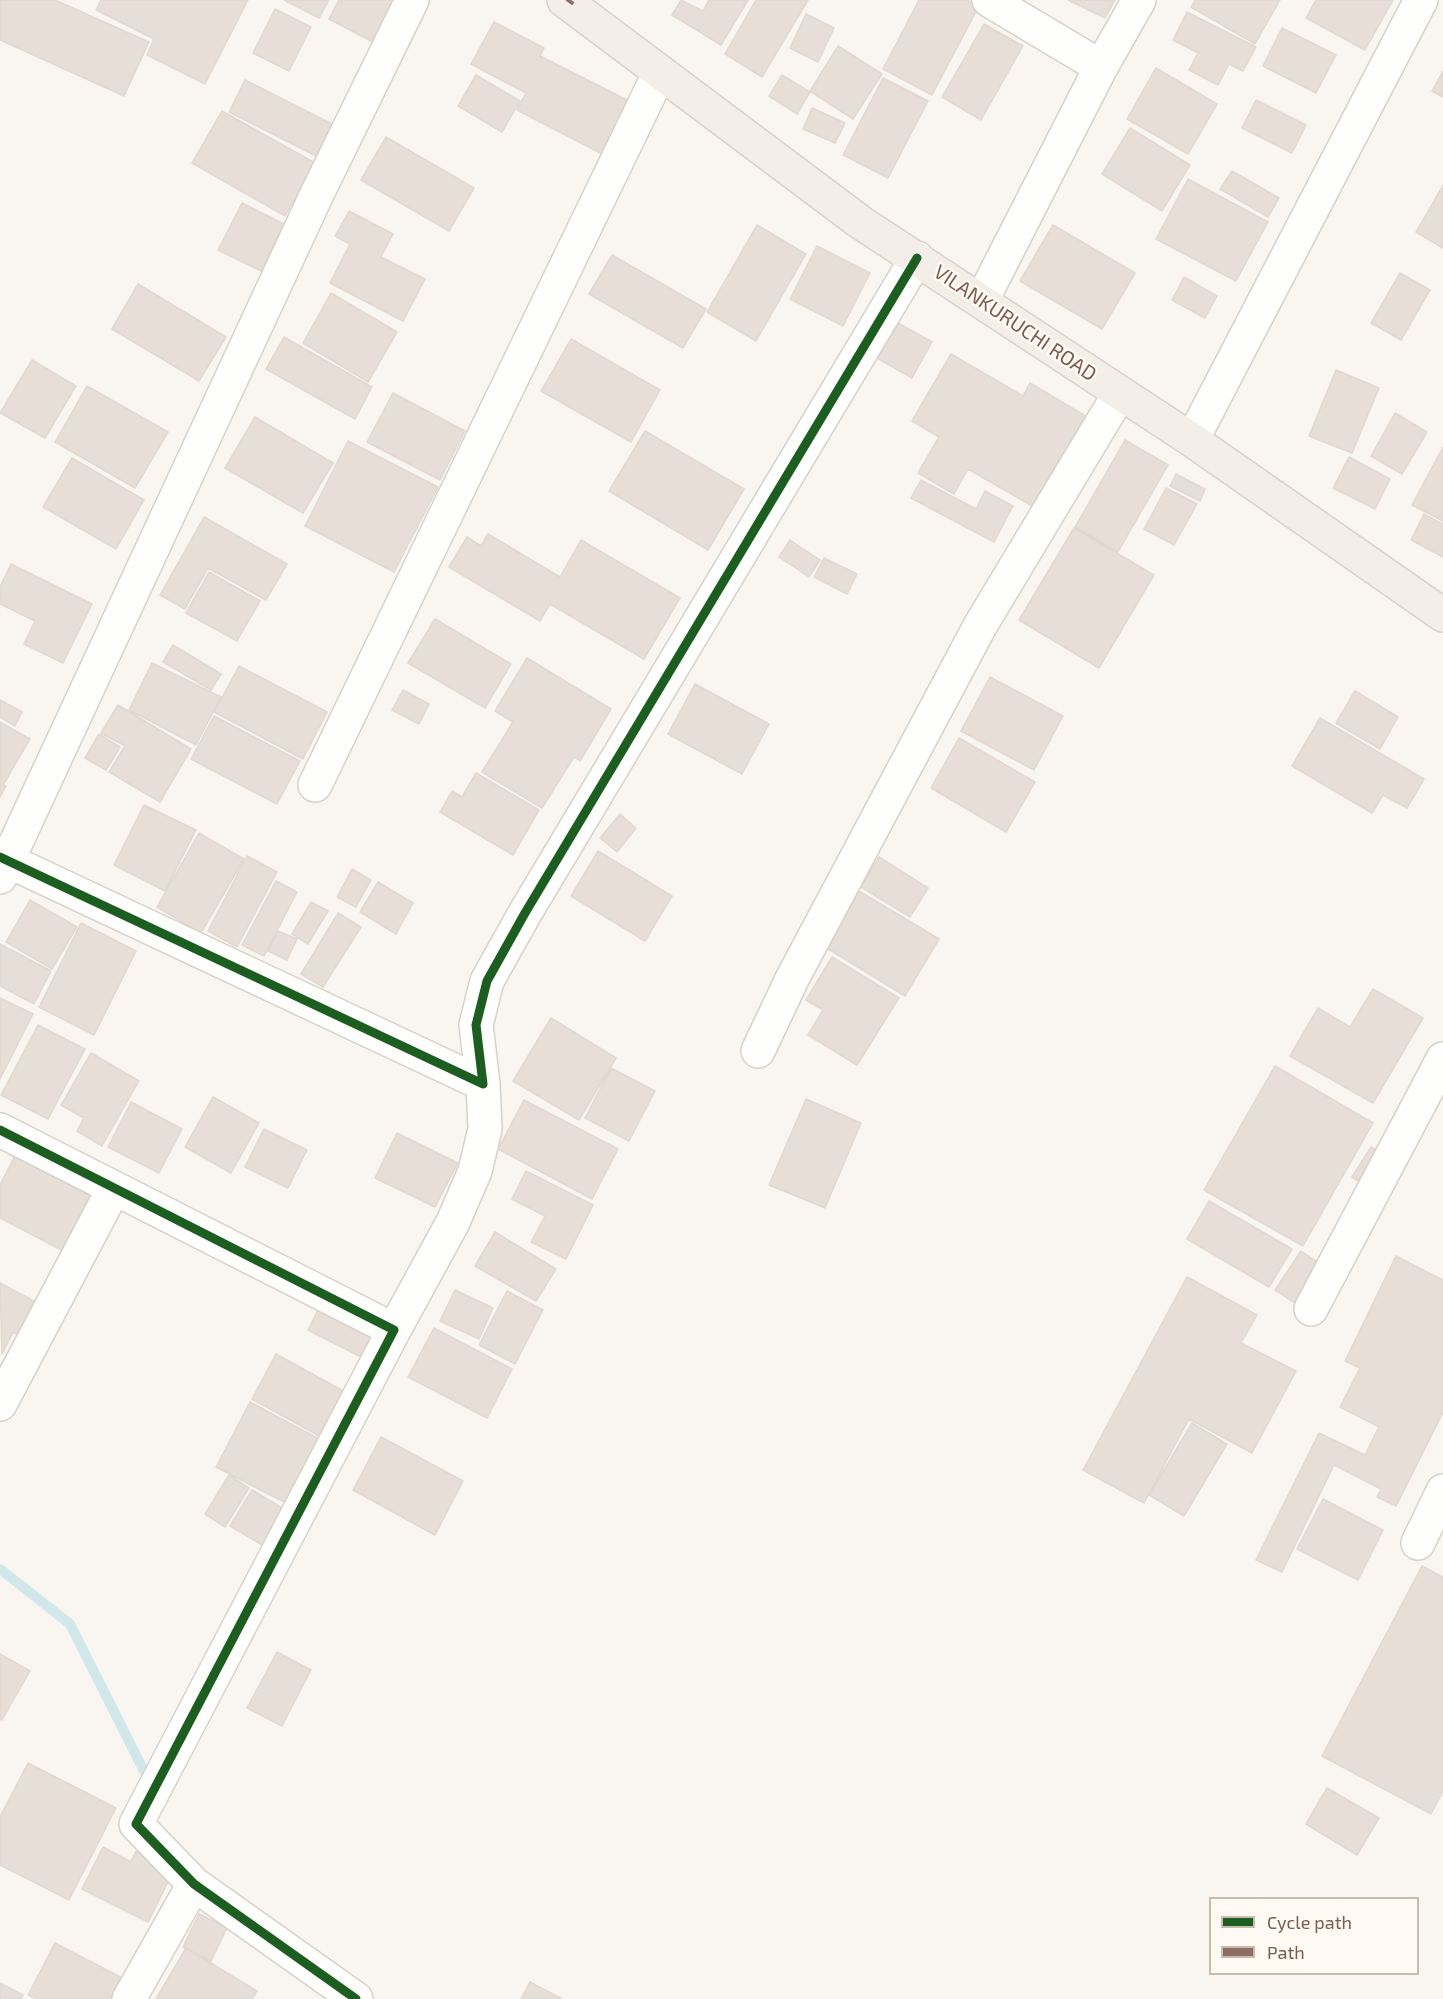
<!DOCTYPE html>
<style>
body{margin:0}
#map{position:relative;width:1443px;height:1999px;overflow:hidden;background:#f9f5f0;font-family:"Exo 2",sans-serif}
canvas{display:block}
.legend{position:absolute;left:1209px;top:1897px;width:210px;height:78px;box-sizing:border-box;background:#fffaf3;border:2px solid #cabbb1;margin:0;padding:8px 10px;list-style:none;font-size:18px;color:#7a5c4d}
.legend li{display:flex;align-items:center;gap:12px;height:30px}
.legend b{width:30px;border:2px solid #cabbb1}
</style>
<div id="map">
<canvas width="1443" height="1999"></canvas>
<ul class="legend">
<li><b style="height:8px;background:#1b5e20"></b>Cycle path</li>
<li><b style="height:8px;background:#8d6e63"></b>Path</li>
</ul>
</div>
<script>
const context = document.querySelector('canvas').getContext('2d');
context.lineJoin = 'round';
function poly(rows) {
  const path = new Path2D();
  for (const r of rows) {
    path.moveTo(r[0], r[1]);
    for (let i = 2; i < r.length; i += 2) path.lineTo(r[i], r[i + 1]);
  }
  return path;
}
function strokePath(path, color, width, dash) {
  context.strokeStyle = color;
  context.lineWidth = width;
  context.lineCap = dash ? 'butt' : 'round';
  context.setLineDash(dash || []);
  context.stroke(path);
}
function fill(path, color) {
  context.fillStyle = color;
  context.fill(path, 'evenodd');
}
function drawText(font, color, halo, rows, align = 'center') {
  context.font = font + ' "Exo 2",sans-serif';
  context.lineWidth = 5;
  context.setLineDash([]);
  context.textBaseline = 'middle';
  context.strokeStyle = halo;
  context.fillStyle = color;
  for (const [text, x, y, turn = 0] of rows) {
    context.save();
    context.translate(x, y);
    context.rotate((+turn || 0) * Math.PI / 180);
    context.textAlign = isNaN(turn) ? turn : align;
    if (halo) context.strokeText(text, 0, 0);
    context.fillText(text, 0, 0);
    context.restore();
  }
}
strokePath(poly([
 [0,1569,70,1624,147,1777]
]), '#d0e8ea', 10);
const building = poly([
 [0,0,55,0,149,42,124,96,0,40,0,0],
 [101,0,248,0,205,84,147,55,154,39,96,10,101,0],
 [284,0,329,0,319,18,284,0],
 [339,0,394,0,373,42,329,19,339,0],
 [681,0,703,11,709,0,748,0,721,45,672,15,681,0],
 [756,0,808,0,762,77,725,54,756,0],
 [919,0,967,0,979,6,932,95,883,69,919,0],
 [1068,0,1115,0,1105,18,1068,0],
 [1195,0,1280,0,1255,44,1191,7,1195,0],
 [1316,0,1393,0,1365,50,1306,18,1316,0],
 [275,9,311,27,289,71,253,53,275,9],
 [1187,12,1256,47,1243,71,1229,64,1218,85,1189,70,1198,53,1173,40,1187,12],
 [806,14,834,28,818,62,790,48,806,14],
 [494,22,544,48,540,56,635,104,608,157,517,110,526,93,471,64,494,22],
 [984,24,1023,46,981,120,942,97,984,24],
 [1282,28,1336,55,1316,93,1263,66,1282,28],
 [838,46,882,74,853,119,810,91,838,46],
 [1156,68,1217,104,1188,154,1127,119,1156,68],
 [1443,71,1443,97,1432,91,1443,71],
 [476,75,520,101,502,132,458,106,476,75],
 [782,75,810,92,797,114,769,96,782,75],
 [883,78,928,101,888,178,843,155,883,78],
 [245,80,336,126,320,158,229,112,245,80],
 [1256,100,1306,125,1292,153,1242,128,1256,100],
 [812,108,845,123,835,143,803,129,812,108],
 [222,111,315,163,285,216,192,163,222,111],
 [1130,128,1190,165,1162,211,1102,174,1130,128],
 [386,137,474,188,449,231,361,180,386,137],
 [1232,171,1279,198,1268,217,1220,189,1232,171],
 [1188,179,1268,222,1236,281,1156,239,1188,179],
 [1443,185,1443,248,1416,232,1443,185],
 [242,203,284,224,261,271,218,250,242,203],
 [349,211,393,234,381,257,425,279,403,321,330,283,350,244,335,236,349,211],
 [757,225,806,254,756,341,707,312,757,225],
 [1053,225,1135,273,1102,329,1020,281,1053,225],
 [817,246,870,273,843,326,790,299,817,246],
 [612,255,706,309,683,348,589,294,612,255],
 [1400,273,1430,290,1401,340,1371,323,1400,273],
 [1184,277,1217,296,1205,318,1172,300,1184,277],
 [138,284,226,337,199,381,112,329,138,284],
 [331,293,397,332,368,382,303,343,331,293],
 [898,323,932,342,912,378,877,358,898,323],
 [284,337,372,387,355,419,266,369,284,337],
 [571,339,660,390,631,442,541,391,571,339],
 [951,354,1023,396,1030,383,1087,417,1034,507,968,469,954,494,918,473,939,437,912,421,951,354],
 [32,360,76,386,45,438,0,413,32,360],
 [1336,370,1379,388,1352,453,1309,436,1336,370],
 [87,386,168,432,135,488,55,442,87,386],
 [393,393,465,431,440,480,367,442,393,393],
 [1395,413,1427,432,1402,474,1371,456,1395,413],
 [255,417,333,463,303,513,225,468,255,417],
 [645,431,744,489,708,550,609,491,645,431],
 [1125,440,1168,465,1118,552,1075,527,1125,440],
 [348,441,438,487,394,572,305,526,348,441],
 [1443,447,1443,521,1412,505,1443,447],
 [1349,457,1390,479,1375,509,1333,488,1349,457],
 [72,458,144,500,116,549,43,507,72,458],
 [1176,474,1205,489,1200,501,1170,486,1176,474],
 [921,480,976,509,985,491,1013,506,994,542,911,498,921,480],
 [1166,488,1197,504,1174,545,1144,529,1166,488],
 [1424,514,1443,524,1443,557,1411,540,1424,514],
 [204,517,287,564,266,600,208,568,185,609,160,595,204,517],
 [1074,528,1154,575,1099,668,1019,620,1074,528],
 [488,534,560,577,581,540,680,598,644,659,550,604,540,621,449,567,467,537,481,546,488,534],
 [790,540,820,560,809,577,779,557,790,540],
 [824,558,857,574,847,594,814,577,824,558],
 [11,564,92,604,63,663,24,644,35,621,0,604,0,587,11,564],
 [209,572,260,601,237,641,186,613,209,572],
 [435,619,511,664,485,708,408,663,435,619],
 [173,645,221,674,211,690,163,662,173,645],
 [527,658,611,709,580,761,574,757,542,808,482,772,513,722,495,711,527,658],
 [152,663,221,697,196,745,129,710,152,663],
 [239,666,327,712,303,759,214,712,239,666],
 [990,677,1063,716,1034,770,961,731,990,677],
 [695,684,769,724,742,774,668,734,695,684],
 [403,690,429,704,419,724,392,710,403,690],
 [1355,691,1398,717,1380,749,1336,723,1355,691],
 [0,700,22,712,15,726,0,717,0,700],
 [118,705,191,749,160,802,109,772,125,746,101,733,118,705],
 [214,716,300,761,277,804,191,759,214,716],
 [1320,718,1424,779,1407,808,1383,795,1372,813,1292,766,1320,718],
 [0,722,30,739,3,785,6,786,0,797,0,722],
 [99,734,120,747,106,770,85,758,99,734],
 [959,738,1035,782,1006,832,931,788,959,738],
 [476,773,539,810,513,855,440,812,452,791,462,797,476,773],
 [144,805,196,830,165,891,114,865,144,805],
 [620,814,636,828,617,852,600,838,620,814],
 [199,833,244,859,201,933,157,907,199,833],
 [598,851,672,896,645,941,571,896,598,851],
 [247,856,277,872,237,947,208,931,247,856],
 [879,857,928,888,910,917,861,887,879,857],
 [352,869,371,880,356,907,337,897,352,869],
 [276,881,297,892,264,956,242,945,276,881],
 [378,882,413,903,396,934,360,912,378,882],
 [859,891,939,939,905,996,825,947,859,891],
 [30,900,77,927,52,969,6,942,30,900],
 [311,902,328,911,308,944,292,934,311,902],
 [338,913,361,927,323,987,301,974,338,913],
 [81,923,136,951,94,1035,39,1007,81,923],
 [278,931,297,939,287,960,268,951,278,931],
 [0,944,51,971,34,1004,0,986,0,944],
 [832,957,899,998,857,1065,808,1035,823,1010,806,1000,832,957],
 [1373,989,1423,1018,1373,1103,1290,1056,1318,1008,1350,1027,1373,989],
 [0,998,33,1014,0,1079,0,998],
 [551,1018,616,1058,579,1120,513,1081,551,1018],
 [38,1025,85,1049,48,1119,1,1095,38,1025],
 [91,1053,139,1081,102,1146,77,1131,84,1118,61,1105,91,1053],
 [1275,1066,1373,1123,1303,1246,1204,1190,1275,1066],
 [611,1068,655,1091,629,1141,585,1118,611,1068],
 [213,1097,259,1123,231,1173,185,1147,213,1097],
 [806,1099,861,1123,825,1208,769,1185,806,1099],
 [524,1100,618,1149,592,1199,498,1149,524,1100],
 [131,1102,182,1129,159,1173,108,1147,131,1102],
 [264,1129,307,1150,288,1188,245,1167,264,1129],
 [397,1133,458,1163,435,1207,375,1178,397,1133],
 [1371,1147,1385,1156,1366,1186,1352,1177,1371,1147],
 [18,1150,100,1193,69,1254,0,1218,0,1185,18,1150],
 [526,1171,593,1205,566,1259,531,1242,545,1216,512,1199,526,1171],
 [1209,1201,1292,1249,1269,1287,1187,1239,1209,1201],
 [495,1232,556,1269,536,1301,475,1266,495,1232],
 [1301,1251,1322,1265,1297,1304,1275,1290,1301,1251],
 [1396,1256,1443,1280,1443,1412,1396,1506,1377,1497,1381,1489,1334,1465,1282,1572,1256,1560,1319,1433,1365,1455,1379,1427,1340,1407,1360,1368,1345,1361,1396,1256],
 [1187,1277,1257,1315,1241,1343,1296,1371,1252,1453,1189,1419,1144,1503,1083,1470,1187,1277],
 [0,1283,47,1308,29,1341,13,1332,2,1354,0,1283],
 [455,1290,493,1308,479,1339,440,1321,455,1290],
 [507,1291,543,1310,515,1364,479,1345,507,1291],
 [322,1302,379,1331,365,1359,308,1330,322,1302],
 [434,1328,512,1369,487,1418,408,1377,434,1328],
 [276,1354,347,1393,323,1438,252,1399,276,1354],
 [250,1402,321,1440,288,1504,216,1467,250,1402],
 [1192,1423,1227,1444,1184,1516,1149,1495,1192,1423],
 [381,1437,463,1481,435,1535,353,1490,381,1437],
 [229,1475,249,1488,225,1527,205,1514,229,1475],
 [252,1490,291,1513,269,1549,230,1526,252,1490],
 [1323,1499,1383,1530,1358,1580,1297,1549,1323,1499],
 [1422,1566,1443,1577,1443,1791,1431,1814,1322,1756,1422,1566],
 [277,1652,311,1670,282,1726,247,1708,277,1652],
 [0,1654,30,1671,2,1720,0,1719,0,1654],
 [28,1763,116,1808,69,1900,0,1865,0,1817,28,1763],
 [1327,1788,1379,1818,1357,1855,1306,1824,1327,1788],
 [103,1847,131,1862,136,1851,174,1870,148,1922,82,1889,103,1847],
 [199,1914,227,1928,211,1961,183,1947,199,1914],
 [55,1943,122,1978,111,1999,36,1999,28,1995,55,1943],
 [186,1948,257,1991,252,1999,156,1999,186,1948],
 [530,1982,562,1999,521,1999,530,1982],
 [0,1983,23,1995,21,1999,0,1999,0,1983]
]);
fill(building, '#e6ded7');
strokePath(building, '#e2d8d2', 1.5);
const minor = poly([
 [989,0,1101,67],
 [982,300,1101,67,1139,0],
 [1192,440,1421,0],
 [315,785,660,72],
 [0,857,483,1084,476,1025,487,981,525,913,917,258],
 [0,877,317,194,412,0],
 [758,1051,792,979,980,626,1120,393],
 [0,1130,394,1330,136,1824,194,1884,356,1999],
 [1311,1309,1443,1059],
 [394,1330,453,1222,475,1171,485,1129,483,1084],
 [0,1404,114,1188],
 [1418,1543,1443,1491],
 [129,1999,194,1884]
]);
const major = poly([
 [564,0,860,222,1192,440,1443,615]
]);
strokePath(minor, '#d7d1cb', 36);
strokePath(major, '#dad1cc', 36);
strokePath(minor, '#fefefd', 33);
strokePath(major, '#f3eee8', 33);
strokePath(poly([
 [569,3,571,0]
]), '#8d6e63', 8, [15, 8]);
strokePath(poly([
 [0,857,483,1084,476,1025,487,981,525,913,917,258],
 [0,1130,394,1330,136,1824,194,1884,356,1999]
]), '#1b5e20', 9);
drawText('20px', '#7a5c4d', '#fffaf3', [
 ["VILANKURUCHI ROAD",1015,323,34]
]);
</script>
